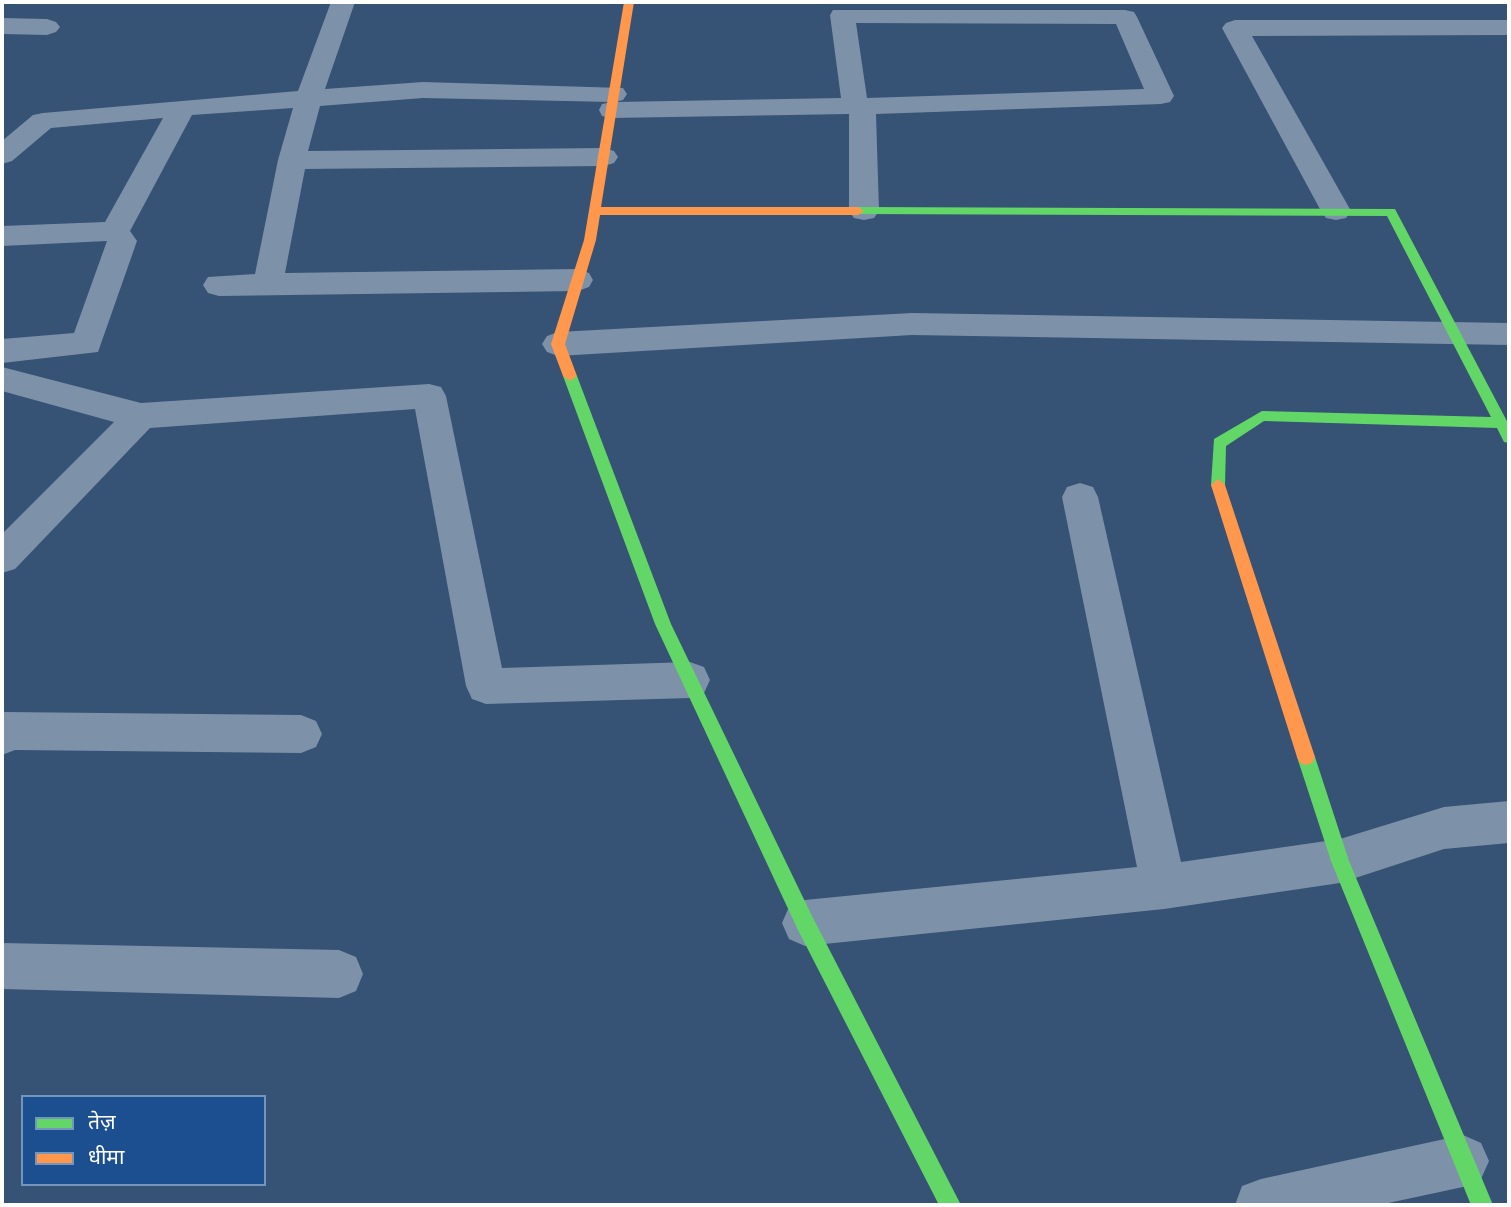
<!DOCTYPE html>
<meta charset="utf-8">
<style>
body{margin:0}
#map{position:relative;width:1511px;height:1207px;overflow:hidden;background:#365274;font-family:Raleway,"Noto Sans Devanagari",sans-serif}
canvas{display:block}
.frame{position:absolute;inset:0;border:4px solid #fff;pointer-events:none}
.legend{position:absolute;left:21px;top:1095px;width:245px;height:91px;box-sizing:border-box;background:#1b4f8f;border:2px solid #7695bc;margin:0;padding:9px 12px;list-style:none;font-size:21px;color:#fff}
.legend li{display:flex;align-items:center;gap:14px;height:35px}
.legend b{width:35px;border:2px solid #7695bc}
</style>
<div id="map">
<canvas width="1511" height="1207"></canvas>
<div class="frame"></div>
<ul class="legend">
<li><b style="height:9px;background:#63d668"></b>तेज़</li>
<li><b style="height:9px;background:#ff974d"></b>धीमा</li>
</ul>
</div>
<script>
const context = document.querySelector('canvas').getContext('2d');
context.lineJoin = 'round';
function poly(rows) {
  const path = new Path2D();
  for (const r of rows) {
    path.moveTo(r[0], r[1]);
    for (let i = 2; i < r.length; i += 2) path.lineTo(r[i], r[i + 1]);
  }
  return path;
}
function fill(path, color) {
  context.fillStyle = color;
  context.fill(path, 'evenodd');
}
fill(poly([
 [331,2,355,2,325,89,423,82,623,88,627,94,623,100,615,102,841,98,830,15,833,10,1125,10,1134,12,1137,17,1174,96,1170,102,1161,104,876,114,879,211,874,218,864,220,854,218,849,211,849,114,612,118,602,116,599,110,602,104,612,102,423,98,320,106,308,151,604,148,614,151,618,157,614,163,604,166,305,169,285,273,578,269,589,273,593,280,589,287,578,291,219,296,208,293,203,285,208,277,255,274,278,160,293,108,192,115,130,231,137,241,98,352,2,363,2,339,74,333,107,241,2,246,2,226,105,222,163,118,51,128,12,161,2,164,2,141,33,115,43,113,298,91,331,2],
 [856,23,1116,24,1144,89,867,98,856,23],
 [2,18,47,19,56,22,60,27,56,32,47,35,2,34,2,18],
 [1235,20,1509,20,1509,35,1252,36,1351,211,1346,218,1336,220,1326,218,1321,211,1222,28,1226,23,1235,20],
 [912,313,1509,323,1509,345,912,335,558,356,547,352,542,344,547,336,558,332,912,313],
 [2,367,141,403,429,384,441,387,446,396,502,668,690,662,704,667,710,680,704,693,690,698,486,704,472,699,466,686,415,409,150,428,15,569,2,573,2,534,114,422,2,391,2,367],
 [1080,483,1093,487,1098,497,1181,862,1340,839,1444,807,1509,801,1509,843,1444,849,1340,883,1164,909,805,946,789,939,782,923,789,907,805,900,1137,867,1062,497,1067,487,1080,483],
 [5,712,301,715,316,721,322,734,316,747,301,753,15,750,2,755,2,713,5,712],
 [2,943,339,950,356,957,363,974,356,991,339,998,2,989,2,943],
 [1463,1135,1481,1143,1489,1161,1481,1179,1463,1187,1379,1205,1235,1205,1242,1186,1261,1179,1463,1135]
]), '#7d92a8');
fill(poly([
 [858,207,1395,209,1509,425,1509,443,1504,442,1497,428,1264,421,1226,446,1225,485,1218,491,1213,489,1211,485,1214,439,1262,411,1491,417,1387,216,854,214,854,208,858,207],
 [570,371,577,376,671,624,812,916,961,1205,939,1205,798,930,655,624,563,376,570,371],
 [1306,749,1312,751,1315,757,1349,861,1493,1205,1471,1205,1331,861,1297,757,1300,751,1306,749]
]), '#63d668');
fill(poly([
 [624,2,634,2,601,207,858,207,864,211,858,215,600,215,596,240,565,344,577,376,570,381,563,376,551,344,584,240,624,2],
 [1218,479,1225,485,1315,757,1312,763,1306,765,1300,763,1297,757,1211,485,1218,479]
]), '#ff974d');
</script>
